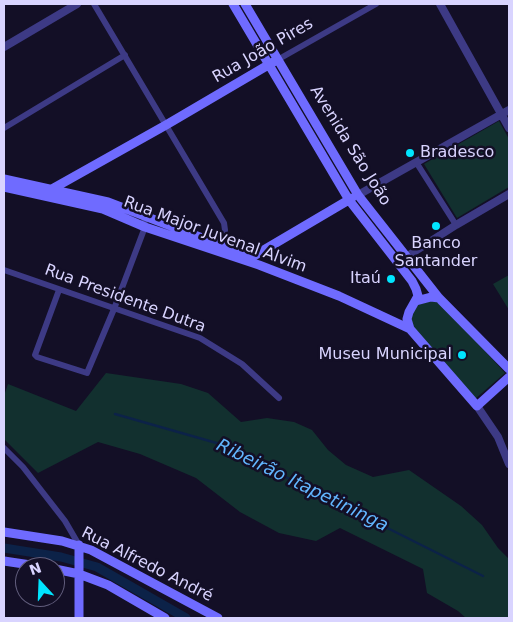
<!DOCTYPE html>
<meta charset="utf-8">
<style>
body{margin:0}
#map{position:relative;width:513px;height:622px;overflow:hidden;background:#130f26;font-family:"DejaVu Sans",sans-serif}
canvas{display:block}
.frame{position:absolute;inset:0;border:5px solid #d9d4ff;pointer-events:none}
.north{position:absolute;left:15px;top:557px;width:50px;height:50px;box-sizing:border-box;background:#130f26;border:1px solid #625e7d;border-radius:50%;rotate:340deg;font-size:14px;font-weight:700;line-height:20px;text-align:center;color:#d9d4ff}
.north::after{content:'';display:block;margin:auto;width:18px;height:22px;background:#00e5ff;clip-path:polygon(50% 0,100% 100%,50% 72%,0 100%)}
</style>
<div id="map">
<canvas width="513" height="622"></canvas>
<div class="frame"></div>
<div class="north">N</div>
</div>
<script>
const context = document.querySelector('canvas').getContext('2d');
context.lineJoin = 'round';
function fill(path, color) {
  context.fillStyle = color;
  context.fill(path, 'evenodd');
}
function poly(rows) {
  const path = new Path2D();
  for (const r of rows) {
    path.moveTo(r[0], r[1]);
    for (let i = 2; i < r.length; i += 2) path.lineTo(r[i], r[i + 1]);
  }
  return path;
}
function strokePath(path, color, width, dash) {
  context.strokeStyle = color;
  context.lineWidth = width;
  context.lineCap = dash ? 'butt' : 'round';
  context.setLineDash(dash || []);
  context.stroke(path);
}
function drawText(font, color, halo, rows, align = 'center') {
  context.font = font + ' "DejaVu Sans",sans-serif';
  context.lineWidth = 5;
  context.setLineDash([]);
  context.textBaseline = 'middle';
  context.strokeStyle = halo;
  context.fillStyle = color;
  for (const [text, x, y, turn = 0] of rows) {
    context.save();
    context.translate(x, y);
    context.rotate((+turn || 0) * Math.PI / 180);
    context.textAlign = isNaN(turn) ? turn : align;
    if (halo) context.strokeText(text, 0, 0);
    context.fillText(text, 0, 0);
    context.restore();
  }
}
fill(poly([
 [499,121,509,139,509,187,457,218,424,164],
 [509,275,509,310,493,284],
 [438,299,505,373,475,399,412,329,410,313,414,306],
 [106,373,181,384,208,393,241,422,267,418,294,422,312,430,328,450,346,465,373,477,409,470,461,506,482,525,498,548,509,559,509,618,466,618,458,611,427,593,423,569,340,528,316,541,279,533,240,512,196,478,140,454,98,442,38,473,4,439,4,396,8,384,76,411]
]), '#12302f');
strokePath(poly([
 [115,414,220,444,483,576]
]), '#0c2248', 2.5);
strokePath(poly([
 [4,548,61,557,97,567,186,618]
]), '#0c2248', 9);
strokePath(poly([
 [94,4,224,223,225,230,223,235,214,246],
 [279,59,376,4],
 [4,128,125,55],
 [416,162,456,225],
 [4,270,200,338,242,364,279,398],
 [59,290,35,355,37,357,87,373,114,309,145,227,144,214],
 [4,448,23,467,65,521,79,545]
]), '#3d3a85', 6);
strokePath(poly([
 [440,4,509,128],
 [4,47,77,4],
 [358,195,509,110],
 [406,257,456,225,509,194],
 [477,406,498,437,509,464]
]), '#3d3a85', 8);
strokePath(poly([
 [233,4,349,200,412,281,416,289,418,296,409,312,407,319,410,329,477,406,509,377],
 [245,4,358,195,439,298,509,369],
 [4,179,108,202,252,257,352,198],
 [4,187,103,209,145,227,259,265,339,296,410,329],
 [52,189,166,125,275,61],
 [416,301,431,297,439,298],
 [4,532,62,541,91,550,218,618],
 [4,561,44,567],
 [55,569,79,574,108,585,165,618],
 [79,618,79,545]
]), '#6f6bff', 9);
for (const [x, y, r, color] of [
 [410,153,5,"#00e5ff"],
 [436,226,5,"#00e5ff"],
 [391,279,5,"#00e5ff"],
 [462,355,5,"#00e5ff"]
]) {
  const dot = new Path2D();
  dot.arc(x, y, r, 0, 2 * Math.PI);
  context.fillStyle = color;
  context.fill(dot);
  strokePath(dot, '#130f26', 2);
}
drawText('16px', '#d9d4ff', '#130f26', [
 ["Rua João Pires",263,51,-30],
 ["Avenida São João",350,146,58],
 ["Rua Major Juvenal Alvim",215,235,20],
 ["Rua Presidente Dutra",125,299,20],
 ["Rua Alfredo André",147,565,27]
]);
drawText('16px', '#d9d4ff', '#130f26', [
 ["Bradesco",420,153,"left"],
 ["Banco",436,244,"center"],
 ["Santander",436,262,"center"],
 ["Itaú",381,279],
 ["Museu Municipal",452,355]
], 'right');
drawText('italic 18px', '#62b6ff', '#130f26', [
 ["Ribeirão Itapetininga",302,486,26]
]);
</script>
